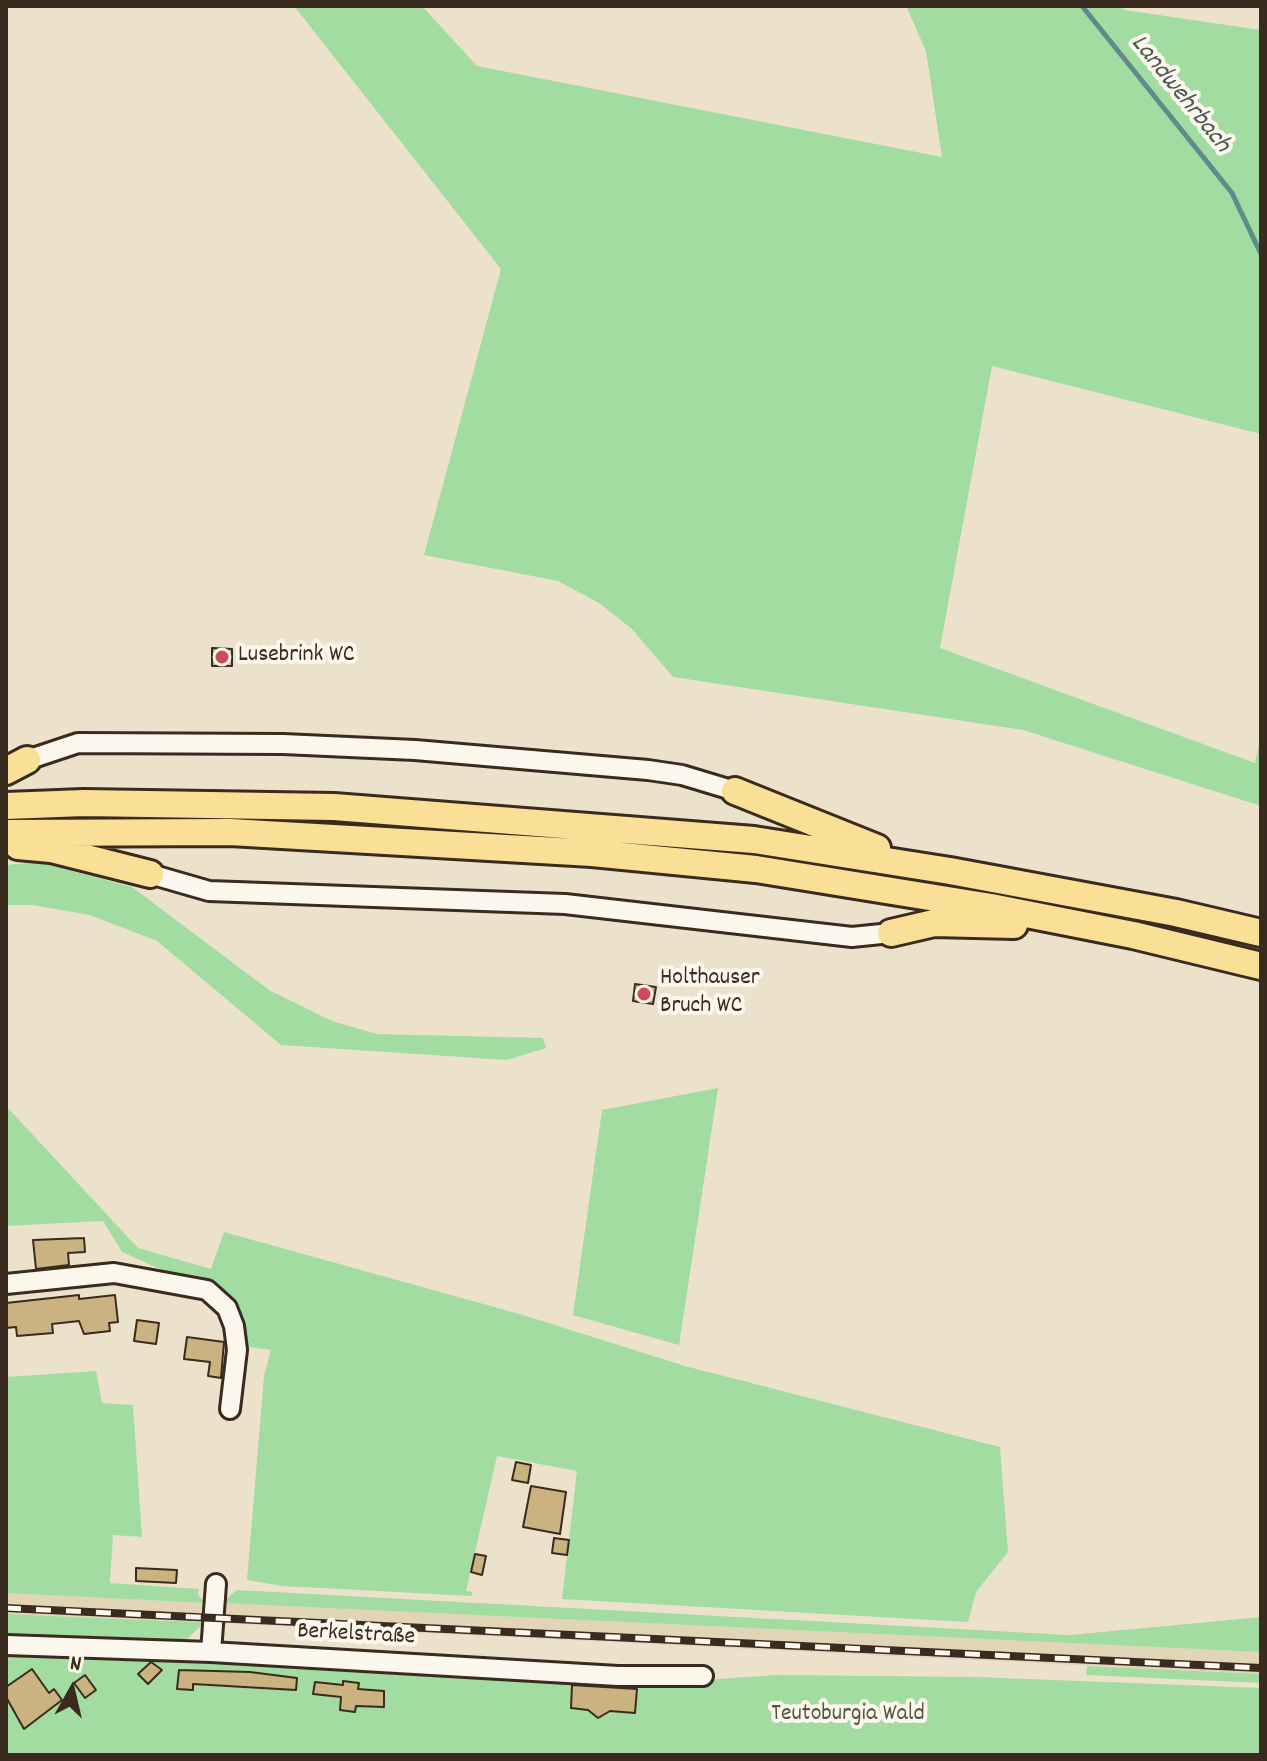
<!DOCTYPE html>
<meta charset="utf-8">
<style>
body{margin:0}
#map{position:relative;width:1267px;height:1761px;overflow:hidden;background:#ece2cc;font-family:Dekko,sans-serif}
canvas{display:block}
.frame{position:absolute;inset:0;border:8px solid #3b2a1e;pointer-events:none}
.north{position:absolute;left:32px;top:1649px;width:80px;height:80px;-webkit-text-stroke:6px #fbf7ec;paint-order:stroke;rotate:8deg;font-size:22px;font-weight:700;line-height:32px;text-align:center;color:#3b2a1e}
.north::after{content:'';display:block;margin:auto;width:28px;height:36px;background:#3b2a1e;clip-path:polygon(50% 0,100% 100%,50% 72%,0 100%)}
</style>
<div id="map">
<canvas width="1267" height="1761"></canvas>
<div class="frame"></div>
<div class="north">N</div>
</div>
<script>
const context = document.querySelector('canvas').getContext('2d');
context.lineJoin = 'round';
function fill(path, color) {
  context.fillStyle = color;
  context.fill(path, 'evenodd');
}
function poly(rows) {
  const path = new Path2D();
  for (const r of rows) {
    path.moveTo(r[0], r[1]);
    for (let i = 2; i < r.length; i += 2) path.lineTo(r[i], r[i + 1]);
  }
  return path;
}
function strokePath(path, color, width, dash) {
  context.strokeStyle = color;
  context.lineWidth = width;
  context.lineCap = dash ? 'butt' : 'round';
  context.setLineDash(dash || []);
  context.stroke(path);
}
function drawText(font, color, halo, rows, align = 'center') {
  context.font = font + ' Dekko,sans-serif';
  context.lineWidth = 8;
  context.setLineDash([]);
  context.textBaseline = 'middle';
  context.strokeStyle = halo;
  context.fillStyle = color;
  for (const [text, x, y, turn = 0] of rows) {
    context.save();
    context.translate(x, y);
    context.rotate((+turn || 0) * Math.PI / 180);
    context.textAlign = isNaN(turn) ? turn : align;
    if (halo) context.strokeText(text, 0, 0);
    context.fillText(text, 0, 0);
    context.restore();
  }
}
fill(poly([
 [6,1593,206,1603,205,1622,6,1614],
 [221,1603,1261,1652,1261,1674,220,1623]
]), '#e2d4b6');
fill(poly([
 [294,6,422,6,477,66,942,157,926,51,906,6,1122,6,1124,10,1261,30,1261,434,992,366,940,648,1255,763,1261,736,1261,806,1023,730,673,677,632,629,599,603,558,581,424,555,501,269],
 [38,862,132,887,269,990,332,1021,377,1034,543,1038,546,1048,507,1060,281,1045,157,941,90,915,32,905,6,905,6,865],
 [718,1088,679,1345,573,1315,602,1110],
 [6,1106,138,1248,211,1269,224,1232,523,1315,685,1366,1000,1447,1008,1552,976,1592,968,1622,562,1599,577,1471,497,1456,466,1591,472,1592,472,1596,283,1586,247,1580,264,1376,271,1350,241,1346,235,1314,173,1275,122,1252,103,1221,6,1226],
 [96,1371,102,1403,133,1405,142,1537,113,1535,110,1583,199,1589,198,1595,206,1603,6,1593,6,1377],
 [237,1590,1070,1635,1261,1617,1261,1652,221,1603],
 [6,1614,144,1620,205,1622,183,1643,6,1640],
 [6,1649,646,1684,777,1675,976,1677,1261,1688,1261,1755,6,1755],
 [1087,1666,1261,1674,1261,1683,1086,1675]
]), '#a2dca1');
strokePath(poly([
 [1082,6,1232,193,1261,254]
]), '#618b8b', 5);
const building = poly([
 [212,648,232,649,232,666,212,666,212,648],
 [635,984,656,987,653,1004,633,1001,635,984],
 [84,1238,85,1252,68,1253,69,1265,36,1269,33,1240,84,1238],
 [79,1295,79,1299,115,1295,118,1322,109,1323,110,1331,84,1334,79,1321,52,1324,53,1333,17,1336,16,1327,6,1328,6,1303,79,1295],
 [137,1320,159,1323,156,1344,134,1341,137,1320],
 [187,1337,224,1342,221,1378,208,1376,210,1362,184,1359,187,1337],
 [516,1462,531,1465,528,1483,512,1480,516,1462],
 [531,1486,566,1492,560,1534,523,1527,531,1486],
 [554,1538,569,1540,567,1555,552,1553,554,1538],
 [475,1554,486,1556,482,1575,471,1572,475,1554],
 [136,1568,177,1570,176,1583,136,1581,136,1568],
 [151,1662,162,1670,148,1684,138,1674,151,1662],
 [32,1669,49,1693,54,1689,62,1700,24,1729,6,1697,6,1687,32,1669],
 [179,1670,250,1672,297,1678,296,1690,193,1684,193,1690,177,1689,179,1670],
 [85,1675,96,1690,85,1698,74,1683,85,1675],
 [343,1681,359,1683,358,1689,384,1691,384,1707,356,1706,355,1712,340,1710,341,1697,313,1694,315,1682,343,1685,343,1681],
 [572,1685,637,1689,635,1713,610,1711,598,1718,588,1710,571,1708,572,1685]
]);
fill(building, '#cab281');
strokePath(building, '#3b2a1e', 2);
const minor = poly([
 [27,760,78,743,283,744,415,750,648,770,682,775,735,791],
 [150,874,209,891,565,904,852,937,891,933],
 [6,1284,114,1273,207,1290,227,1308,234,1326,237,1350,230,1409],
 [6,1645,211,1652,618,1676,703,1676],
 [211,1652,216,1584]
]);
const highway = poly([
 [6,771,27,760],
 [735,791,877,848],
 [6,806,84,803,334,807,754,840,950,871,1176,913,1261,933],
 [6,833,230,832,592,853,756,869,991,907,1133,935,1261,966],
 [18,846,51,849,150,874],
 [891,933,934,923,1014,925]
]);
strokePath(minor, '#3b2a1e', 24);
strokePath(highway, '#3b2a1e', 32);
strokePath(minor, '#fbf7ec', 18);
strokePath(highway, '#f9e096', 26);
const rail = poly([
 [6,1608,1261,1668]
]);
strokePath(rail, '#3b2a1e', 8);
strokePath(rail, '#fbf7ec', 5, [15]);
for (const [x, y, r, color] of [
 [222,657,8,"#d1495b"],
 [644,994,8,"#d1495b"]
]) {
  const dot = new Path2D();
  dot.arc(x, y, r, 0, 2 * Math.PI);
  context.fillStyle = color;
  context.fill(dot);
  strokePath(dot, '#fbf7ec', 3);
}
drawText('24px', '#3b2a1e', '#fbf7ec', [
 ["Lusebrink WC",238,657],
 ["Holthauser",660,980],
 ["Bruch WC",660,1008]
], 'left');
drawText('24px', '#3b2a1e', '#fbf7ec', [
 ["Berkelstraße",356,1636,3]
]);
drawText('24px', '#55563f', '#fbf7ec', [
 ["Teutoburgia Wald",848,1716]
]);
drawText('italic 26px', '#4e5b55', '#fbf7ec', [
 ["Landwehrbach",1179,95,51]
]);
</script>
